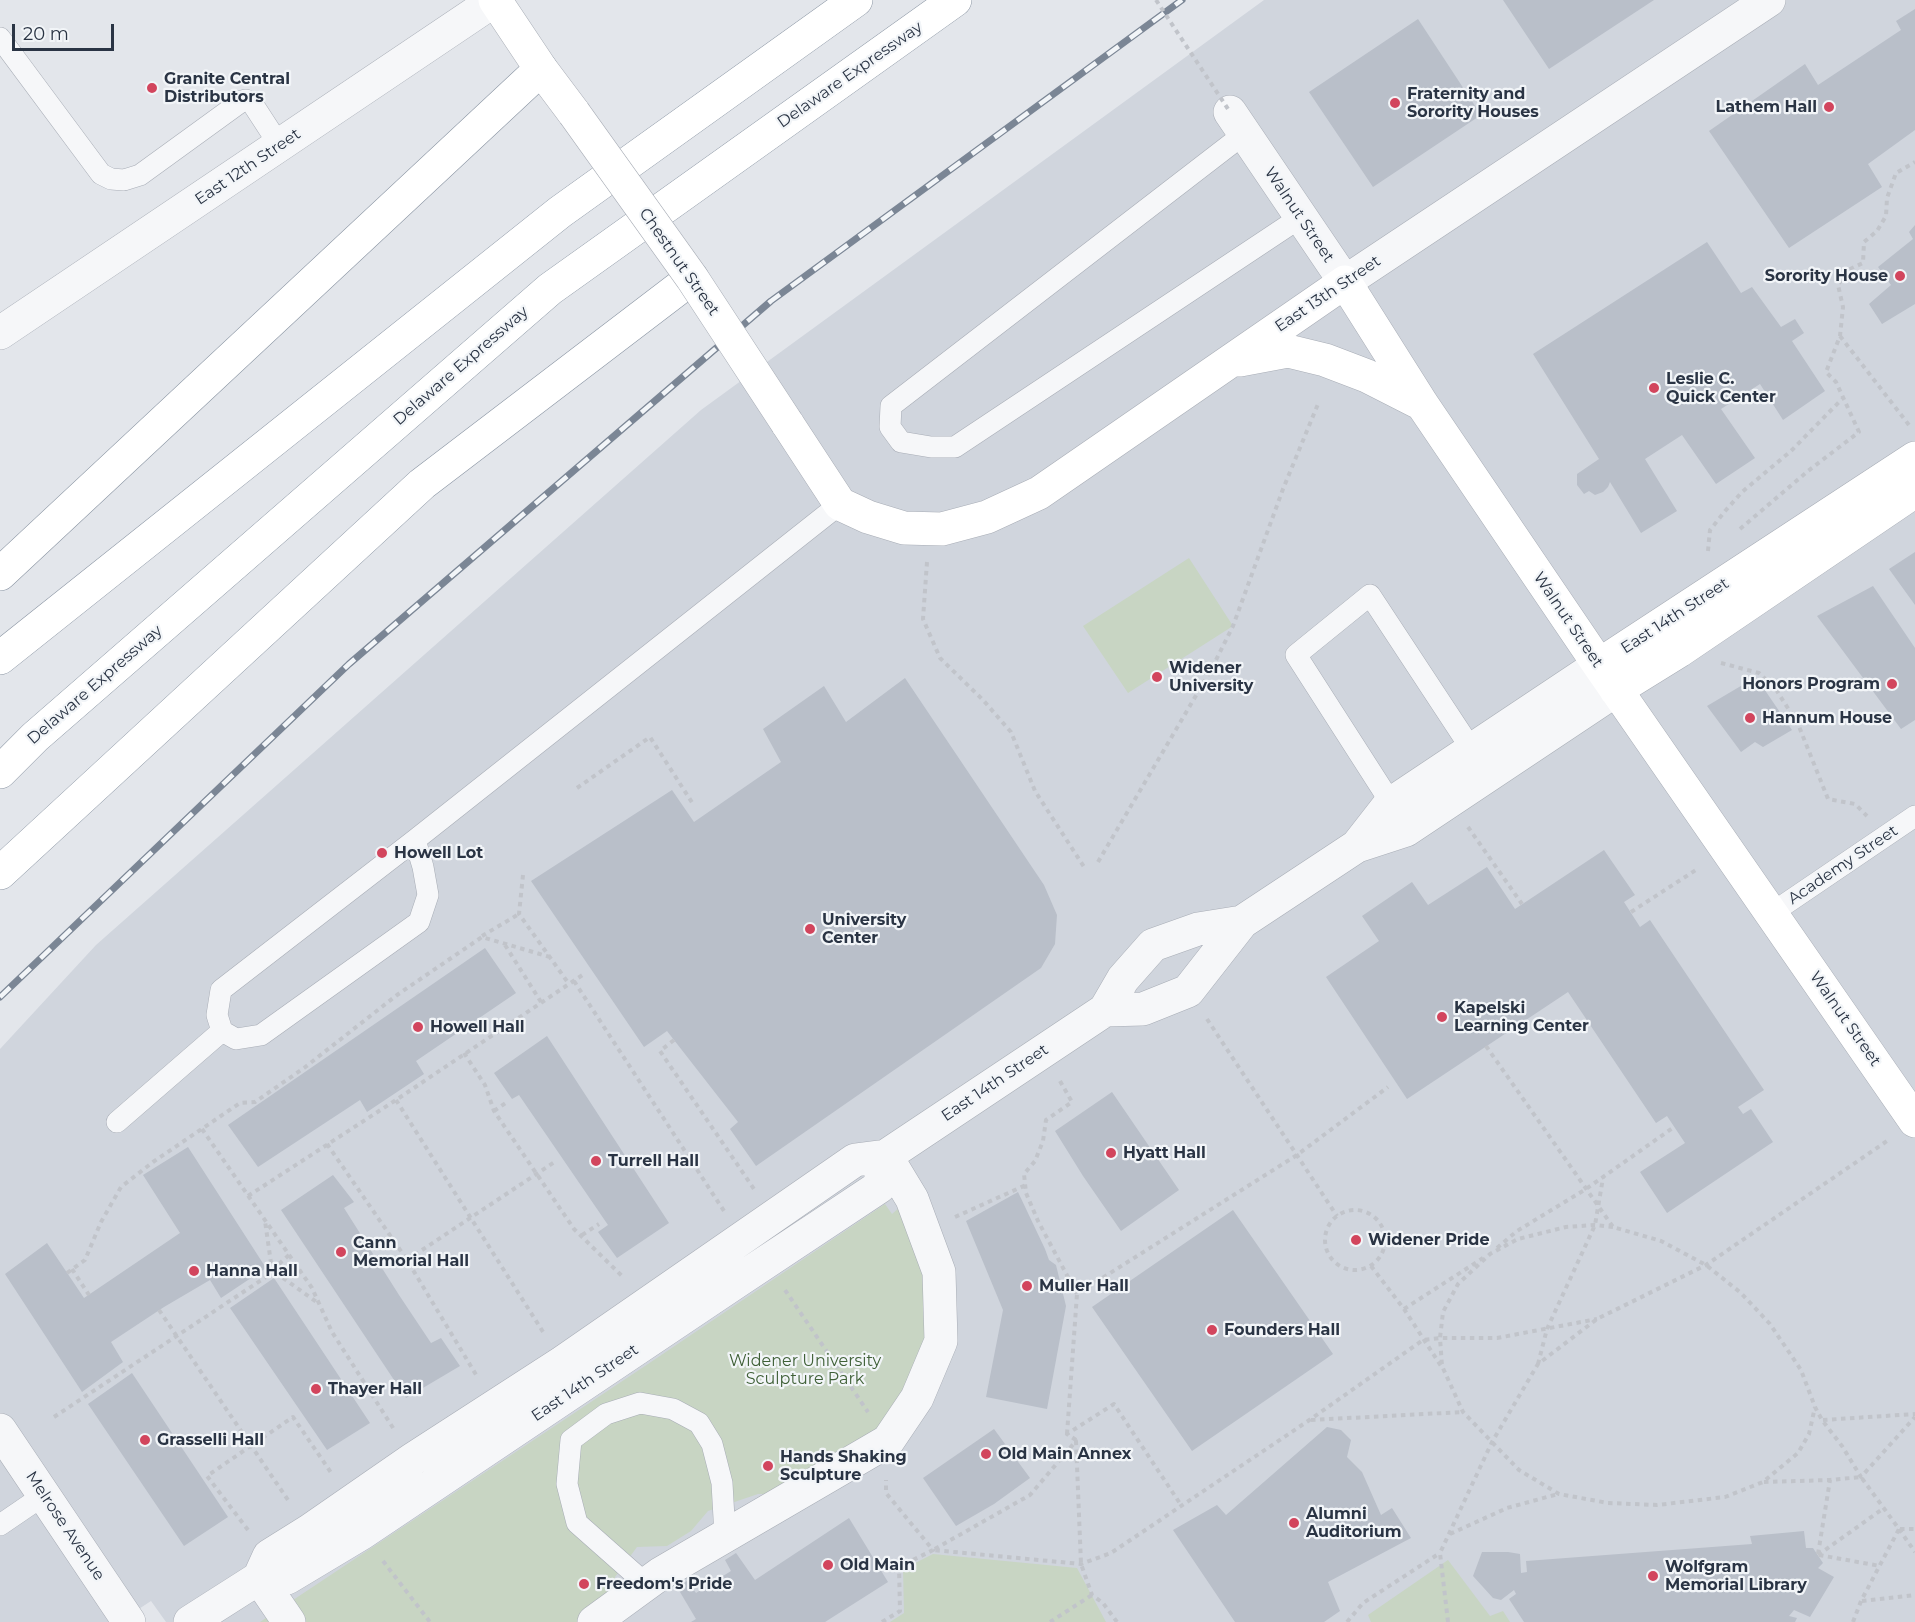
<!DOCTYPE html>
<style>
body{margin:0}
#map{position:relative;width:1915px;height:1622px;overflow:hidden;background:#e3e6eb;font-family:Montserrat,sans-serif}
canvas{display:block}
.scale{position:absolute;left:12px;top:24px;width:102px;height:27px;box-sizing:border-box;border:3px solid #2a3444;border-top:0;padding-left:8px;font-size:18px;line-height:21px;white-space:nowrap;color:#2a3444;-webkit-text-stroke:4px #f2f5f8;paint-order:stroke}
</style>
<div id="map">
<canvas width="1915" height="1622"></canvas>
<div class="scale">20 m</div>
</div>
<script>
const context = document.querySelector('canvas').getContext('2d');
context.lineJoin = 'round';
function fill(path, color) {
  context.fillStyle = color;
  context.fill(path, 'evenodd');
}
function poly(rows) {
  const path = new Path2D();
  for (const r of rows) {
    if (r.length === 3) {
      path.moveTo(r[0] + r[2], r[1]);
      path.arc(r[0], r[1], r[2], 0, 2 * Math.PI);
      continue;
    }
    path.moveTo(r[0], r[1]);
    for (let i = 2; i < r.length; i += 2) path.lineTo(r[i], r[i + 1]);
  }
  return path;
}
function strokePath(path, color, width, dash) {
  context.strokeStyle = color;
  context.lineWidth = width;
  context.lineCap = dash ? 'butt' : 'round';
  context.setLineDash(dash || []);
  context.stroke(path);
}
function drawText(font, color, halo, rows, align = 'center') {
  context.font = font + ' Montserrat,sans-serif';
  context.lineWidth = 4.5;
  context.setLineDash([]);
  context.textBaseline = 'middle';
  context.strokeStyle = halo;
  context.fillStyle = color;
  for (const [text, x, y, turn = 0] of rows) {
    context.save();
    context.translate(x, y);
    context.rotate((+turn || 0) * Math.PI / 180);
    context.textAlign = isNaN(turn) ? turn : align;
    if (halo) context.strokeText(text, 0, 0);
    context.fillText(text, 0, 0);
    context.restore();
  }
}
fill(poly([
 [1264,0,1915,0,1915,1622,166,1622,151,1601,119,1622,0,1622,0,1049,96,945,701,410]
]), '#d0d5dd');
fill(poly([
 [1189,558,1233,626,1128,693,1083,626],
 [885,1204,892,1214,900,1207,924,1262,929,1319,920,1365,875,1433,766,1494,758,1494,708,1511,691,1531,667,1546,637,1547,615,1577,615,1587,578,1622,260,1622,648,1364],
 [933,1554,1077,1568,1106,1622,890,1622,904,1613,903,1569],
 [1448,1560,1490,1616,1503,1611,1510,1622,1371,1622,1368,1615]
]), '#c8d5c3');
fill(poly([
 [1503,0,1654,0,1549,69],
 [1915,9,1915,130,1868,164,1882,187,1789,248,1709,131,1805,64,1818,85,1901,30,1896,21],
 [1418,19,1481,115,1373,187,1309,92],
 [1915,225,1915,304,1882,324,1869,304,1891,285,1878,267,1913,239,1909,232],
 [1707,242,1741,293,1752,287,1781,327,1795,319,1804,333,1792,341,1825,391,1783,420,1760,384,1721,409,1755,458,1716,484,1682,435,1645,459,1677,511,1641,533,1610,482,1608,487,1603,492,1595,495,1589,491,1584,494,1577,485,1577,474,1599,459,1533,354],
 [1915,552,1915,605,1889,569],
 [1873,586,1915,648,1915,720,1901,729,1817,616],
 [1756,677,1792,730,1763,747,1755,742,1741,752,1707,706],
 [905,678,1044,885,1057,915,1055,944,1041,968,756,1166,730,1129,738,1122,667,1031,644,1047,531,881,672,790,694,822,781,762,763,729,824,686,846,722],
 [1604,850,1635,895,1624,902,1640,927,1650,920,1764,1090,1738,1107,1743,1114,1751,1109,1773,1142,1667,1213,1640,1172,1685,1143,1667,1116,1656,1123,1568,992,1407,1099,1326,977,1379,941,1362,916,1412,882,1428,905,1487,867,1515,909],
 [485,948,516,993,416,1061,424,1074,367,1112,360,1100,258,1167,228,1125],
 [547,1036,669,1223,617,1258,598,1232,608,1225,519,1095,512,1099,494,1073],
 [1112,1092,1179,1190,1121,1231,1083,1176,1055,1131],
 [188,1147,266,1268,221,1298,210,1280,164,1307,111,1342,123,1362,82,1392,5,1274,47,1243,84,1298,180,1233,143,1175],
 [333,1175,354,1202,344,1208,399,1295,431,1343,441,1338,460,1366,406,1398,281,1210],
 [1018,1192,1045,1249,1049,1260,1056,1265,1066,1306,1047,1409,986,1397,1003,1310,966,1221],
 [1233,1210,1333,1354,1192,1451,1092,1307],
 [274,1278,370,1423,327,1450,230,1308],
 [132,1373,228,1517,184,1546,88,1404],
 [1327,1427,1341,1430,1351,1440,1347,1457,1362,1472,1381,1515,1392,1508,1411,1538,1328,1582,1340,1611,1324,1622,1235,1622,1173,1530,1217,1505,1226,1515],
 [994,1429,1030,1478,994,1504,956,1526,923,1478],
 [849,1518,888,1582,825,1622,691,1622,696,1619,677,1587,687,1581,696,1593,731,1571,725,1560,736,1553,755,1580],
 [1804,1531,1806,1548,1813,1548,1823,1563,1818,1568,1834,1577,1810,1617,1794,1610,1789,1616,1797,1618,1795,1622,1524,1622,1509,1599,1516,1594,1514,1590,1501,1600,1493,1598,1473,1576,1482,1552,1508,1552,1520,1554,1521,1573,1527,1572,1526,1561,1752,1544,1750,1536]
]), '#b9bfc9');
const lane = poly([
 [0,38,101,174,111,179,124,180,140,175,242,101,246,100,252,103,280,146],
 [1244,134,891,406,890,427,901,442,931,447,955,447,1301,217],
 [1391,803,1296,655,1370,595,1472,750],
 [415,840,423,867,428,895,419,922,261,1035,236,1039,222,1031,217,1015,221,990,415,840,840,504],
 [1772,913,1915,816],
 [117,1122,222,1031],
 [0,1525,44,1495],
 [646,1584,577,1523,567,1484,571,1440,606,1414,640,1403,673,1409,699,1423,712,1444,722,1483,725,1536]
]);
const street = poly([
 [1230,112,1345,282,1769,0],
 [0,333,495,0],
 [1357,846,1389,805,1599,665],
 [1105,1010,1143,1009,1188,991,1242,922,1357,846,1406,830,1616,690],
 [0,1430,129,1622],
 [259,1578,287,1578,362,1533,739,1280,879,1187,886,1156],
 [259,1578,289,1622],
 [190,1622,259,1578,269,1556,309,1531,413,1459,563,1362,855,1160,886,1156,1105,1010,1123,979,1153,945,1198,929,1242,922],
 [594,1622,660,1574,888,1441,917,1398,941,1341,939,1272,912,1199,886,1156]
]);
const secondary = poly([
 [495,0,541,69,574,113],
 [1240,360,1288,351,1325,360,1367,376,1422,404],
 [787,423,840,504,868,517,904,528,942,529,987,517,1039,493,1345,282,1422,404,1599,665,1915,1121],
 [1599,665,1915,458],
 [1616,690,1679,651,1915,491]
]);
const highway = poly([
 [0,574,541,69],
 [0,658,560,212,856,0],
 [0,772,35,737,550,289,955,0],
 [0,873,422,484,692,278]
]);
strokePath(lane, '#a8adb6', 22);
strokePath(street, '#a8adb6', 34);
strokePath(secondary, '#a8adb6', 34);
strokePath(highway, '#8994a2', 34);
strokePath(poly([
 [1840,336,1909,425],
 [1740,529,1808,471,1859,432,1836,382,1826,372,1840,336,1843,307,1838,285,1848,270,1863,263,1864,242,1877,231,1886,216,1887,198,1896,173,1915,162],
 [1708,551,1710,530,1726,510,1742,492,1791,451,1843,398],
 [927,562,923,619,940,658,983,700,1011,732,1035,791,1086,870],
 [1721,663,1759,673,1775,688,1798,724,1828,799,1855,804,1867,816],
 [577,788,650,737,693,804],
 [1468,827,1522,904],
 [1098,862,1211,670,1233,626,1283,489,1318,404],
 [523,875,519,914,569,984],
 [1631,912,1699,868],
 [482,936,519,914],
 [505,945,541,1002],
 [574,981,724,1211],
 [1207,1019,1337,1216],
 [674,1040,660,1051,754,1189],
 [1486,1046,1613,1227,1661,1241,1706,1265,1741,1293,1770,1324,1801,1370,1815,1407,1822,1420,1842,1446,1861,1477,1915,1417],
 [464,1053,485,1085,494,1111,574,1229,624,1278],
 [1060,1081,1072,1102,1046,1120,1043,1141,1035,1161,1024,1174,1026,1193,1038,1221,1077,1294],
 [396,1100,545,1335],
 [494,1111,507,1102],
 [202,1129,312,1288,332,1332,395,1431],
 [327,1144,407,1260,478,1378],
 [248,1196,396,1100,584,974],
 [1355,1240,30],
 [955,1217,1026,1185],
 [1613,1227,1595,1225,1566,1227,1518,1239,1490,1254,1458,1284,1443,1312,1440,1338,1442,1366,1463,1412,1519,1470,1559,1494,1608,1503,1657,1505,1725,1497,1763,1482,1798,1453,1809,1434,1815,1407],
 [582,1235,599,1224],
 [1497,1248,1517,1231,1586,1189,1674,1127],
 [289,1255,272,1270,318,1303],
 [407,1260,556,1161],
 [1371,1266,1404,1309,1441,1366],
 [72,1269,89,1295],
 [67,1273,85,1260,101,1222,121,1187,153,1162,240,1103,255,1102,304,1068,397,995,482,937,550,957],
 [785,1290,868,1412],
 [1404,1309,1483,1258],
 [159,1310,290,1503],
 [1538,1364,1547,1329,1595,1225,1603,1178],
 [54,1417,269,1275,272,1270,265,1221],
 [1311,1420,1463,1412],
 [1823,1420,1915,1414],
 [1067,1434,1077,1294,1297,1155,1388,1087],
 [1076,1440,1067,1434,1114,1404,1181,1505],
 [1764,1482,1830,1480,1861,1477,1899,1529,1861,1601,1853,1622],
 [1899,1529,1915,1552],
 [1900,1529,1915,1529],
 [248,1530,207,1476,293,1417,332,1474],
 [1450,1534,1507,1508,1558,1494],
 [1818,1554,1830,1480],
 [1818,1555,1884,1508],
 [1819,1555,1880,1566],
 [383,1561,430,1622],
 [1862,1601,1915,1595],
 [882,1622,900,1611,899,1567,933,1550,886,1493,886,1480],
 [1050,1622,1092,1595],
 [1117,1622,1103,1603,1092,1595,1081,1564,1076,1441,1030,1495,933,1550,1081,1564,1111,1553,1308,1421,1423,1340,1440,1338,1497,1338,1597,1319],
 [1347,1622,1363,1603,1440,1553],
 [1448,1622,1440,1553,1492,1442,1538,1364,1597,1319,1706,1265,1887,1141]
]), '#c1c4ca', 4, [4.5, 4.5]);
strokePath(lane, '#f6f7f9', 21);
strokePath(street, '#f6f7f9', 33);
strokePath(secondary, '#fff', 33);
strokePath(highway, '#fff', 33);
const rail = poly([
 [0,997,349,664,771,301,1182,0]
]);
strokePath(rail, '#7b8695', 7);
strokePath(rail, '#f2f5f8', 4.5, [14]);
const secondaryBridge = poly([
 [574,113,692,278,787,423]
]);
strokePath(secondaryBridge, '#a8adb6', 34, []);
strokePath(poly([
 [1156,0,1230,112]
]), '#c1c4ca', 4, [4.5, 4.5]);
strokePath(secondaryBridge, '#fff', 33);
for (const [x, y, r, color] of [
 [152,88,6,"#d2455d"],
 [1395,103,6,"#d2455d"],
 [1829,107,6,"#d2455d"],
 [1900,276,6,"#d2455d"],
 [1654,388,6,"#d2455d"],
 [1157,677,6,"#d2455d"],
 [1892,684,6,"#d2455d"],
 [1750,718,6,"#d2455d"],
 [382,853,6,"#d2455d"],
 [810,929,6,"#d2455d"],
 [1442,1017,6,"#d2455d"],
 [418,1027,6,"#d2455d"],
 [1111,1153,6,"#d2455d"],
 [596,1161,6,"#d2455d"],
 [1356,1240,6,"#d2455d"],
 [341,1252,6,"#d2455d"],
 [194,1271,6,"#d2455d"],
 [1027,1286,6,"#d2455d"],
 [1212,1330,6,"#d2455d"],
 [316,1389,6,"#d2455d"],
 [145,1440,6,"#d2455d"],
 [986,1454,6,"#d2455d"],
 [768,1466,6,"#d2455d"],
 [1294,1523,6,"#d2455d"],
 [828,1565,6,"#d2455d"],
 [1653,1576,6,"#d2455d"],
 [584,1584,6,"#d2455d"]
]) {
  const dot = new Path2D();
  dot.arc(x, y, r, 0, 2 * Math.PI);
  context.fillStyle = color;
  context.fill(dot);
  strokePath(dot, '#f2f5f8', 2);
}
drawText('16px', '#2a3444', '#f2f5f8', [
 ["Delaware Expressway",850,75,-35],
 ["East 12th Street",248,167,-34],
 ["Walnut Street",1299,215,56],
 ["Chestnut Street",679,262,55],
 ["East 13th Street",1328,294,-34],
 ["Delaware Expressway",461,366,-41],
 ["East 14th Street",1675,616,-33],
 ["Walnut Street",1568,620,56],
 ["Delaware Expressway",95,685,-41],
 ["Academy Street",1843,865,-34],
 ["Walnut Street",1845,1019,55],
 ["East 14th Street",995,1083,-34],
 ["East 14th Street",585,1383,-34],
 ["Melrose Avenue",65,1526,56]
]);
drawText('bold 16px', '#2a3444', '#f2f5f8', [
 ["Granite Central",164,79],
 ["Distributors",164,97],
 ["Fraternity and",1407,94],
 ["Sorority Houses",1407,112],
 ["Lathem Hall",1817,107,"right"],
 ["Sorority House",1888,276,"right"],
 ["Leslie C.",1666,379],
 ["Quick Center",1666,397],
 ["Widener",1169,668],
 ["University",1169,686],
 ["Honors Program",1880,684,"right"],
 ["Hannum House",1762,718],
 ["Howell Lot",394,853],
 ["University",822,920],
 ["Center",822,938],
 ["Kapelski",1454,1008],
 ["Learning Center",1454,1026],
 ["Howell Hall",430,1027],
 ["Hyatt Hall",1123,1153],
 ["Turrell Hall",608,1161],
 ["Widener Pride",1368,1240],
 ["Cann",353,1243],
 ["Memorial Hall",353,1261],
 ["Hanna Hall",206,1271],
 ["Muller Hall",1039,1286],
 ["Founders Hall",1224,1330],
 ["Thayer Hall",328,1389],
 ["Grasselli Hall",157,1440],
 ["Old Main Annex",998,1454],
 ["Hands Shaking",780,1457],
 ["Sculpture",780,1475],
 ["Alumni",1306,1514],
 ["Auditorium",1306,1532],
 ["Old Main",840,1565],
 ["Wolfgram",1665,1567],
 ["Memorial Library",1665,1585],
 ["Freedom's Pride",596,1584]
], 'left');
drawText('16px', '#3f6037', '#f2f5f8', [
 ["Widener University",805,1361],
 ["Sculpture Park",805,1379]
]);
</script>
